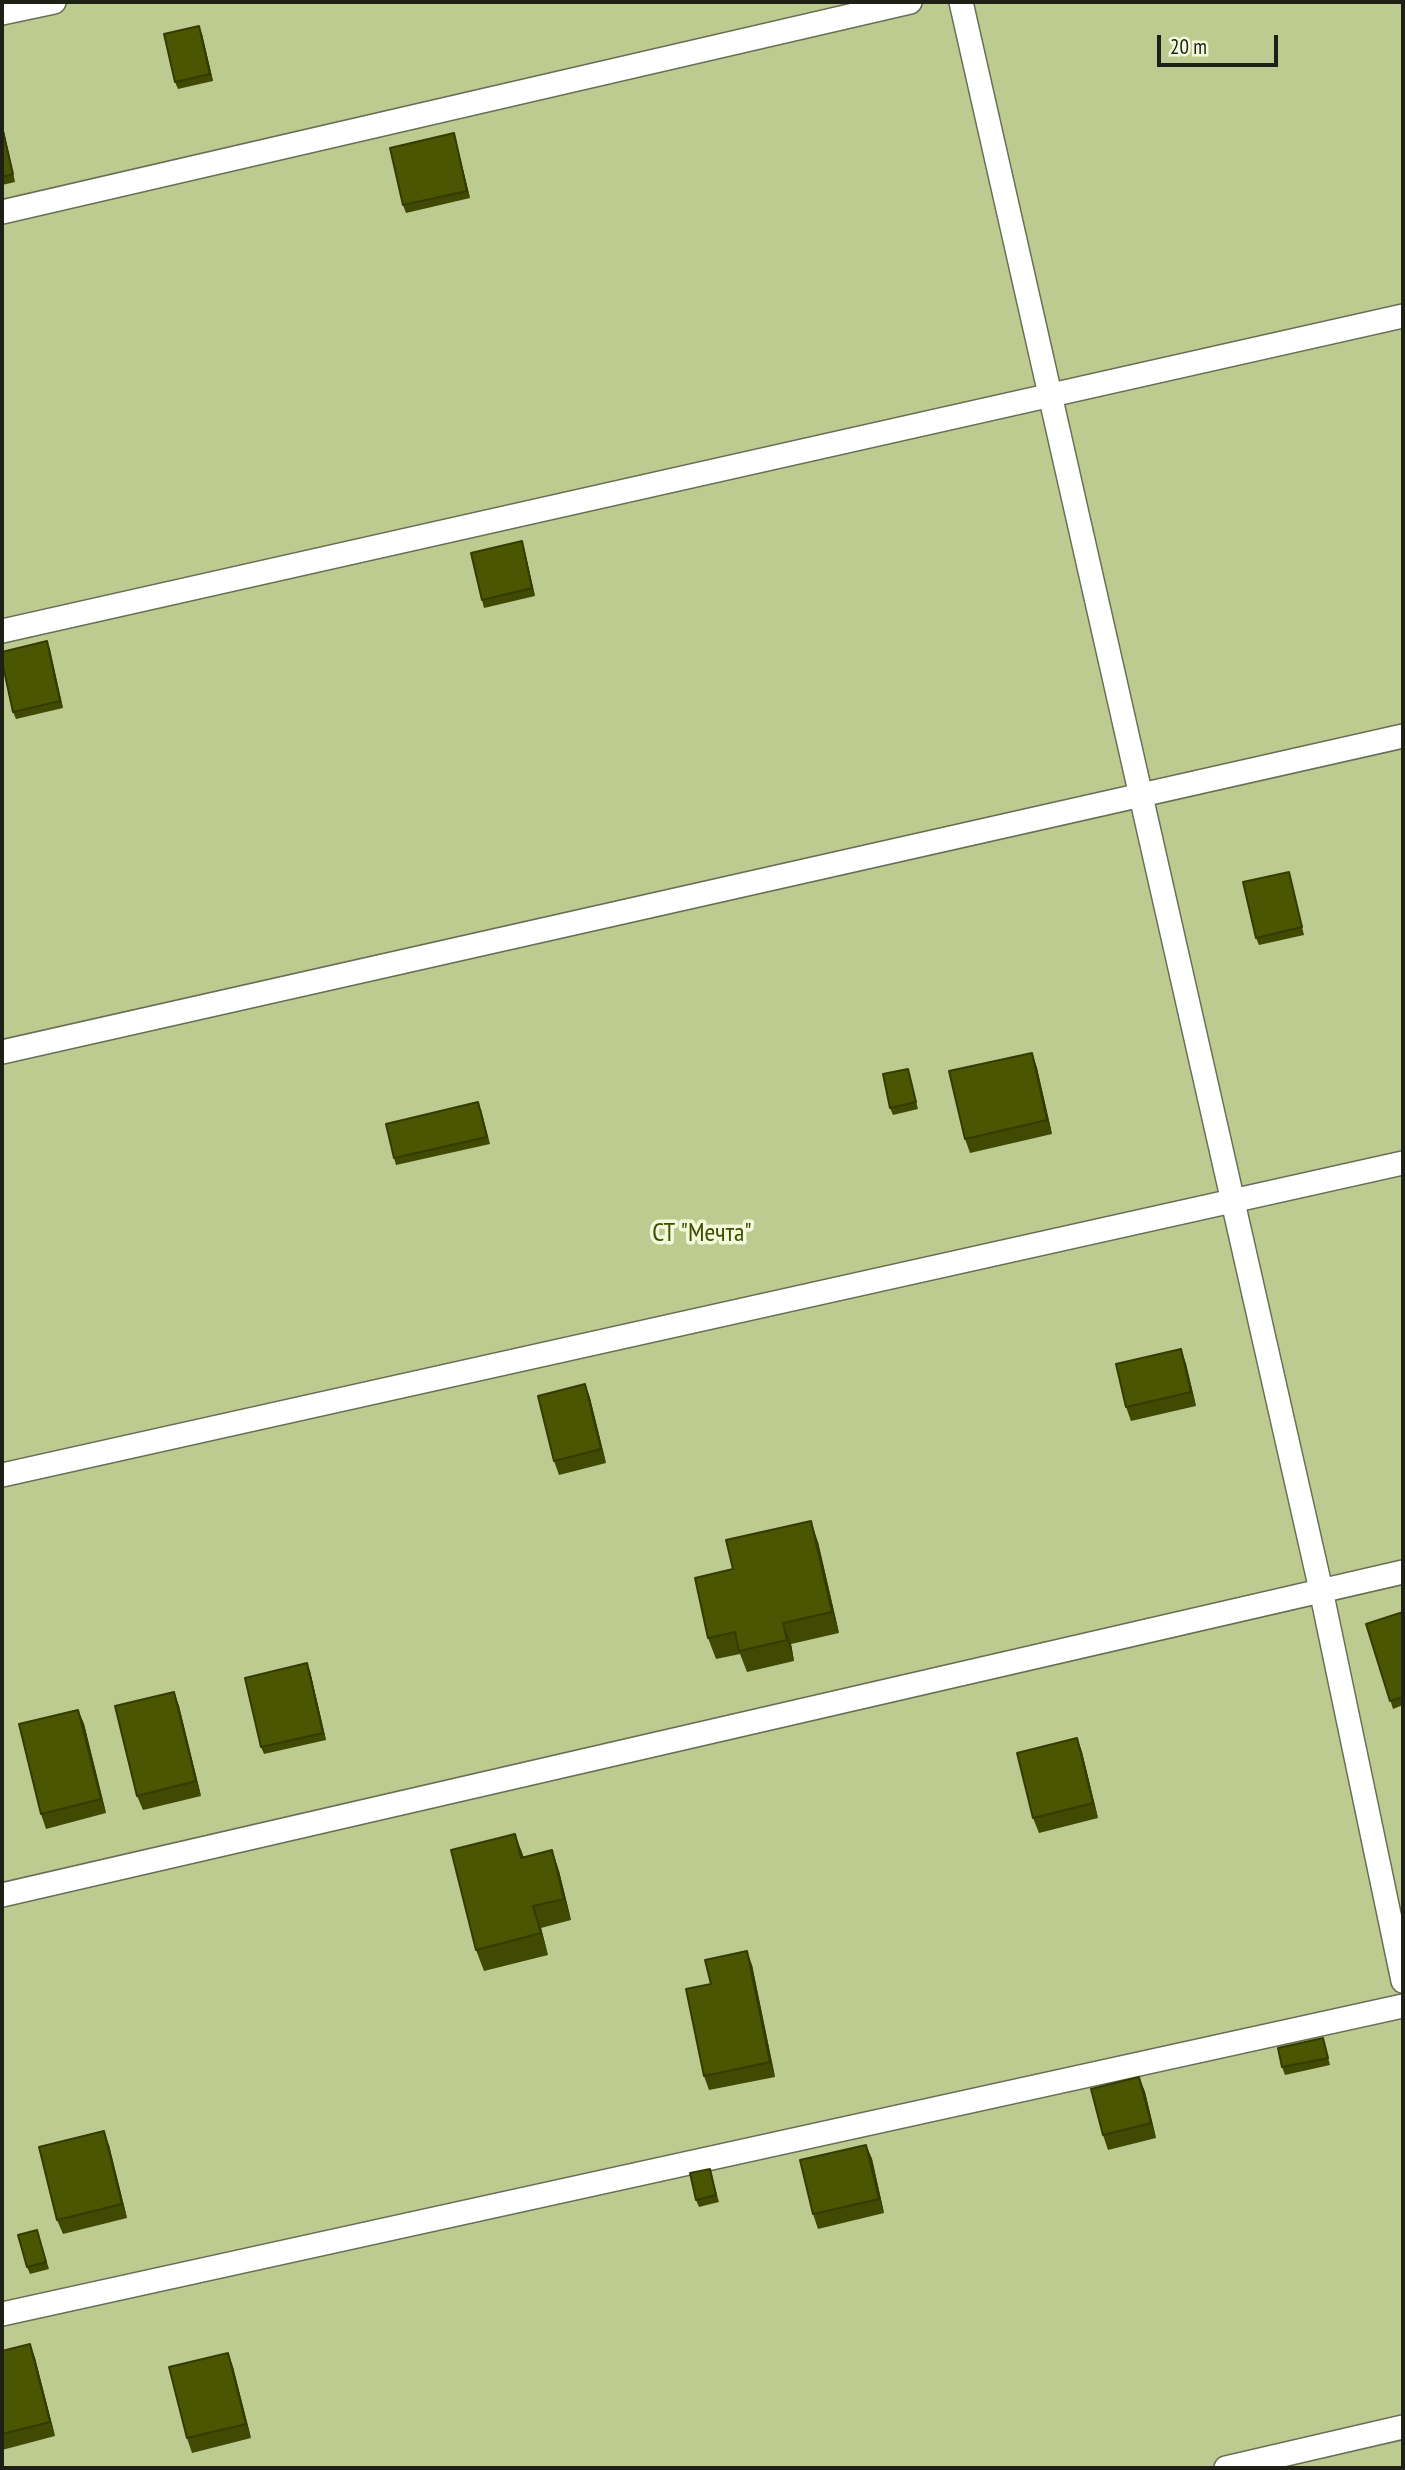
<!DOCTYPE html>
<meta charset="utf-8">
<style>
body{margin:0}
#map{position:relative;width:1405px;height:2470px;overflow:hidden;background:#e6edcf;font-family:"PT Sans Narrow",sans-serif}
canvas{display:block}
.frame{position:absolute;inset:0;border:4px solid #1e2015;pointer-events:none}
.scale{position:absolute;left:1157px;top:35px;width:121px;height:32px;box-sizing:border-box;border:4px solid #1e2015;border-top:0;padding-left:9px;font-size:21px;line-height:24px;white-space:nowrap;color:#1e2015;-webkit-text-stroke:5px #f3fadc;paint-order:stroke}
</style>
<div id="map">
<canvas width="1405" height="2470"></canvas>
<div class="frame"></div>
<div class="scale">20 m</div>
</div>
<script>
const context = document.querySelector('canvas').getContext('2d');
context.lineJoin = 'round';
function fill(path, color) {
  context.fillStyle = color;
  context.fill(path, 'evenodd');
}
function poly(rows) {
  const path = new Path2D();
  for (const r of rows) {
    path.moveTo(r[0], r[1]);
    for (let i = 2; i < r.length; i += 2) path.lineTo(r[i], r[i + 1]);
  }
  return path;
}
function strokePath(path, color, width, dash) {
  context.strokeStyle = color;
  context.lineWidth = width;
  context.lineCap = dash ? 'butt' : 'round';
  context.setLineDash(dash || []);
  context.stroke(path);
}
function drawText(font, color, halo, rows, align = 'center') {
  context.font = font + ' "PT Sans Narrow",sans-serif';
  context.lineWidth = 7;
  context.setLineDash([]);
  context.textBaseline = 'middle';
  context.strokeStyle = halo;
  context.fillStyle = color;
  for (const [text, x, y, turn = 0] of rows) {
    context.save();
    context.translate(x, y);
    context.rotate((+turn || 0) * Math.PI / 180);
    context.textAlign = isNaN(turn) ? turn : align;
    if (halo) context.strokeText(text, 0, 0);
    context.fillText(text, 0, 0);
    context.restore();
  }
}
fill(poly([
 [2,2,1403,2,1403,2466,1395,2468,2,2468]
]), '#becb90');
const lane = poly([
 [961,2,1321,1590,1403,1981],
 [2,13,54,2],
 [2,212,910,2],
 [2,631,1403,316],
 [2,1052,1403,736],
 [2,1475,1403,1163],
 [2,1895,1403,1572],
 [2,2314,1403,2006],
 [1226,2468,1403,2427]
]);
strokePath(lane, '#696f55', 26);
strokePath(lane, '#fff', 23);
fill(poly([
 [202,34,213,81,178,89,175,82],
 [2,123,15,182,2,185],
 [456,141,470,198,406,213,403,205],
 [524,548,535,596,484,608,482,600],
 [47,641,63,708,16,719,13,712],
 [1291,879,1304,935,1259,945,1256,938],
 [1032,1053,1037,1068,1052,1134,970,1153,965,1139],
 [908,1069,918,1109,893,1115,890,1108],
 [481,1109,490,1144,396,1165,394,1158],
 [1181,1349,1186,1364,1196,1406,1131,1421,1126,1407],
 [585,1384,590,1398,606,1463,559,1475,554,1461],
 [818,1542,839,1633,791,1644,794,1661,747,1672,740,1654,716,1659,708,1638,733,1569],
 [1403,1612,1403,1705,1393,1709,1366,1624],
 [310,1671,326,1740,264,1754,261,1747],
 [174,1692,179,1706,201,1796,143,1810,137,1796],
 [78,1710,84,1724,106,1813,46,1829,41,1814],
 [1077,1738,1082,1752,1098,1818,1039,1833,1033,1818],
 [552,1850,559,1871,571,1920,541,1928,548,1955,484,1971,476,1950,524,1857],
 [752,1965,775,2077,709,2090,704,2076,711,1984],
 [1323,2038,1330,2065,1285,2075,1282,2067],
 [1139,2077,1145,2092,1156,2138,1108,2150,1103,2135],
 [109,2145,127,2218,63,2234,57,2220],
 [866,2145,872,2159,884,2213,818,2229,813,2214],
 [710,2169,719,2202,699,2207,696,2200],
 [37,2230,49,2269,30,2274,27,2267],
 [30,2344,35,2358,55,2436,2,2450,2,2351],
 [228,2353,233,2367,251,2438,192,2453,187,2438]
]), '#404a02');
fill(poly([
 [199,26,202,34,213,81,210,74],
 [2,123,15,182,13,174,2,127],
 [454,133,456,141,470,198,467,191],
 [522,541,524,548,535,596,532,588],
 [47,641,50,649,63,708,60,701],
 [1032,1053,1037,1068,1052,1134,1047,1120],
 [1181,1349,1186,1364,1196,1406,1191,1392],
 [585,1384,590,1398,606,1463,601,1449],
 [811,1521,818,1542,839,1633,832,1612],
 [783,1623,791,1644,794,1661,787,1640],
 [307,1663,310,1671,326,1740,323,1733],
 [174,1692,179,1706,201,1796,196,1781],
 [78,1710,84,1724,106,1813,101,1799],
 [1077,1738,1082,1752,1098,1818,1093,1803],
 [515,1834,523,1855,529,1879,521,1858],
 [552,1850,559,1871,571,1920,564,1899],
 [533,1906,541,1928,548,1955,541,1933],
 [747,1951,752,1965,775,2077,770,2062],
 [1139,2077,1145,2092,1156,2138,1151,2123],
 [104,2131,109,2145,127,2218,122,2204],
 [866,2145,872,2159,884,2213,879,2199],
 [30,2344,35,2358,55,2436,50,2422],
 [228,2353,233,2367,251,2438,246,2424]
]), '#343c01');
const building = poly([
 [199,26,210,74,175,82,164,34,199,26],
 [2,127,13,174,2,177,2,127],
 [454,133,467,191,403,205,390,148,454,133],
 [522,541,532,588,482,600,471,553,522,541],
 [47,641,60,701,13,712,2,661,2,652,47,641],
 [1289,872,1302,927,1256,938,1243,882,1289,872],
 [1032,1053,1047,1120,965,1139,949,1071,1032,1053],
 [908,1069,916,1102,890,1108,883,1074,908,1069],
 [478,1102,487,1137,394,1158,386,1124,478,1102],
 [1181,1349,1191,1392,1126,1407,1116,1364,1181,1349],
 [585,1384,601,1449,554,1461,538,1396,585,1384],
 [811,1521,832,1612,783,1623,787,1640,739,1651,735,1632,708,1638,695,1578,733,1569,726,1540,811,1521],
 [1403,1612,1403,1697,1390,1701,1366,1624,1403,1612],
 [307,1663,323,1733,261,1747,245,1678,307,1663],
 [174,1692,196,1781,137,1796,115,1706,174,1692],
 [78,1710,101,1799,41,1814,19,1724,78,1710],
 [1077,1738,1093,1803,1033,1818,1017,1753,1077,1738],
 [515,1834,521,1858,552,1850,564,1899,533,1906,541,1933,476,1950,451,1850,515,1834],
 [747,1951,770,2062,704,2076,686,1989,711,1984,705,1960,747,1951],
 [1323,2038,1328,2058,1282,2067,1278,2048,1323,2038],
 [1139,2077,1151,2123,1103,2135,1091,2089,1139,2077],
 [104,2131,122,2204,57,2220,39,2147,104,2131],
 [866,2145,879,2199,813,2214,800,2160,866,2145],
 [710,2169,716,2195,696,2200,690,2173,710,2169],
 [37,2230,46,2262,27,2267,18,2235,37,2230],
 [30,2344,50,2422,2,2434,2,2351,30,2344],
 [228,2353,246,2424,187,2438,169,2367,228,2353]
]);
fill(building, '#4b5602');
strokePath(building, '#343c01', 2);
drawText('26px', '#434d01', '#f3fadc', [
 ["СТ \"Мечта\"",702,1234]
]);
</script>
